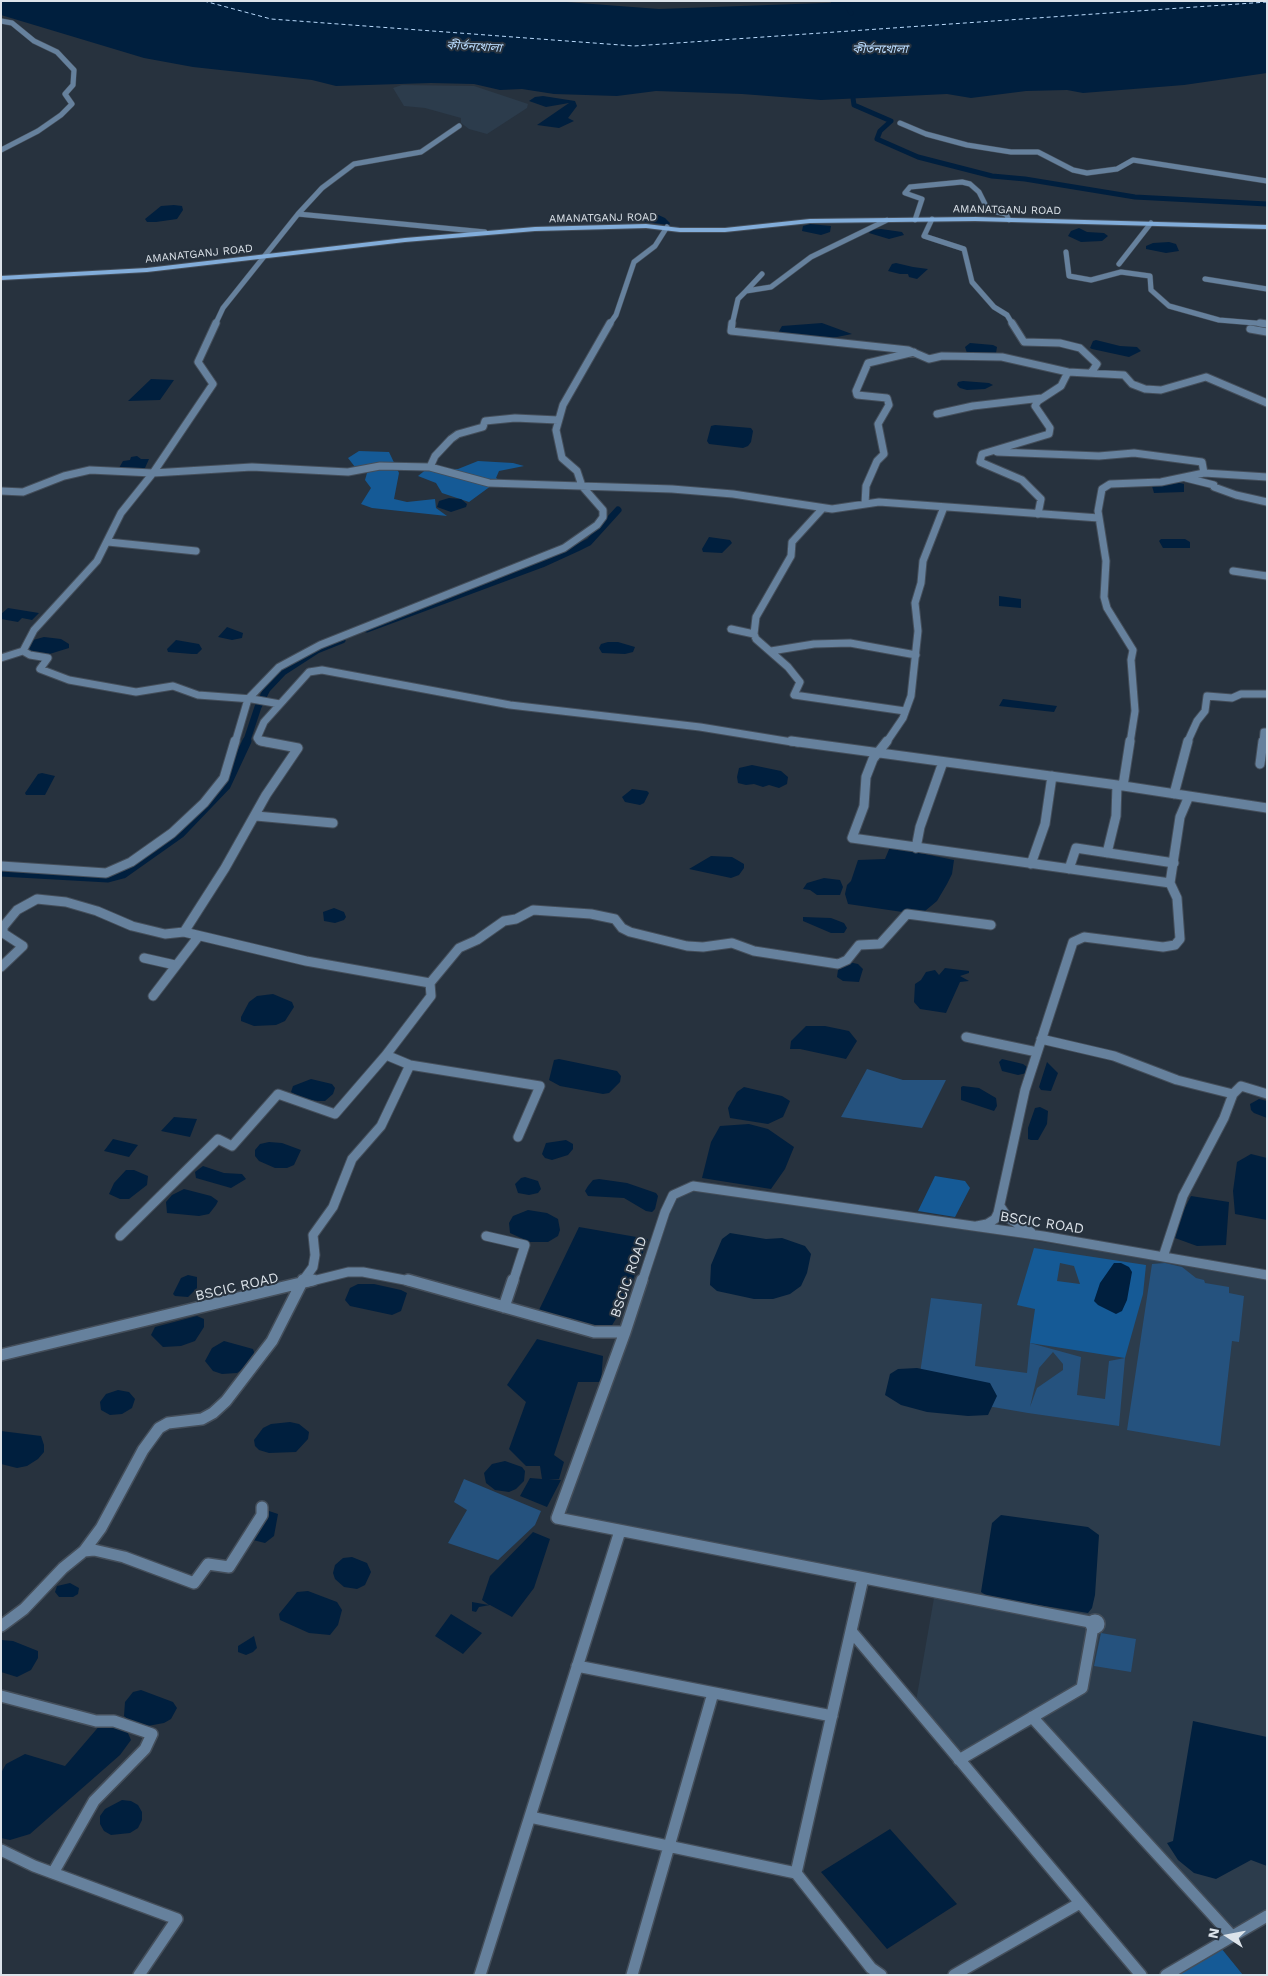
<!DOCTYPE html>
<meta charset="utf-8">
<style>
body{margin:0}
#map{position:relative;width:1268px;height:1976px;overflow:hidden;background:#27323e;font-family:"Work Sans",sans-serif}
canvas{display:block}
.frame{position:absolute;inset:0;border:2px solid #dce3ea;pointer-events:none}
.north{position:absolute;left:1203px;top:1911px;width:50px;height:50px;-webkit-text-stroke:4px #27323e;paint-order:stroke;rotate:281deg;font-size:14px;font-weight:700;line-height:20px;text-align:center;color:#dce3ea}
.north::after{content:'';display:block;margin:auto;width:18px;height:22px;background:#dce3ea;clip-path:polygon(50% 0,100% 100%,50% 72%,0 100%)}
</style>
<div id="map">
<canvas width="1268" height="1976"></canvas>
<div class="frame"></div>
<div class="north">N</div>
</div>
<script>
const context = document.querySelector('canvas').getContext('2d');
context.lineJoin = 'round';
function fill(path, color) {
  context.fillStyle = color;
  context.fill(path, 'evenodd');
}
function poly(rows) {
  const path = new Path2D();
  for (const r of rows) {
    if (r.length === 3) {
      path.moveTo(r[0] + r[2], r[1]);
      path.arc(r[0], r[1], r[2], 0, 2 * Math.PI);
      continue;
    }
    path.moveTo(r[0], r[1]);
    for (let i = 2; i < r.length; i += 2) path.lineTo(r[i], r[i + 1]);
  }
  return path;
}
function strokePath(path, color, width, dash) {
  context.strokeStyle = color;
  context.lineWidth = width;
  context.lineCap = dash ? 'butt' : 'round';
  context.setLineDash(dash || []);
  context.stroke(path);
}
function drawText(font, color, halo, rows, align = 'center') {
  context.font = font + ' "Work Sans","Noto Sans Bengali",sans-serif';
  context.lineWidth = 4;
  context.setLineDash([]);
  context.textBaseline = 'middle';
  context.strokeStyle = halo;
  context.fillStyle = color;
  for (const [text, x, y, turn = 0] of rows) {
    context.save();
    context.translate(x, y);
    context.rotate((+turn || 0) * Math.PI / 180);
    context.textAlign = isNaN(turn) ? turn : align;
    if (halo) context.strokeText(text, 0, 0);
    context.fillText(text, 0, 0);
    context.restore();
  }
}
fill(poly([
 [402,85,474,86,528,104,527,108,487,134,469,129,461,123,461,118,425,108,404,106,393,88],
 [696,1188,1267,1277,1267,1919,1233,1942,1037,1724,964,1759,915,1707,934,1598,555,1519,675,1200,684,1192]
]), '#2c3c4c');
fill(poly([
 [867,1069,903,1080,946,1080,922,1128,841,1117],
 [1165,1263,1182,1267,1196,1278,1204,1280,1205,1283,1229,1287,1229,1293,1244,1296,1239,1342,1232,1341,1220,1446,1127,1430,1152,1264],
 [931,1298,982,1304,975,1366,1027,1373,1030,1343,1081,1357,1077,1395,1105,1399,1109,1361,1125,1358,1119,1426,1028,1413,917,1394],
 [1053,1352,1063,1364,1063,1370,1037,1388,1030,1407,1039,1368],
 [464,1479,541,1511,535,1525,498,1560,448,1543,467,1510,454,1502],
 [1101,1633,1136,1639,1131,1672,1094,1666]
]), '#25527e');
fill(poly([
 [359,451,389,452,399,473,394,499,407,502,435,499,436,508,447,516,372,508,361,504,371,488,365,480,367,473,355,467,348,458],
 [478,461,513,463,524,466,499,471,496,478,499,480,469,502,442,493,436,483,418,476,428,468,458,469],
 [935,1176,965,1181,970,1188,955,1217,918,1211],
 [1034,1248,1146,1265,1143,1294,1125,1358,1030,1343,1035,1309,1017,1305],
 [1060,1263,1074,1266,1080,1284,1057,1281],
 [1221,1948,1243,1975,1177,1975]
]), '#155a96');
fill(poly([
 [1,1,553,1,659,9,878,1,1267,1,1267,73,1184,85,1083,93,1067,90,1026,91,971,98,947,94,821,100,742,94,656,91,617,96,554,94,522,89,500,90,474,84,431,83,336,86,312,80,193,67,144,58,1,15],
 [543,96,575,101,577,106,568,118,574,121,559,128,537,125,569,103,546,107,529,101,535,97],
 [174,205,182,206,183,210,177,219,156,222,147,222,145,219,161,206],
 [654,213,665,218,670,223,669,225,639,221,640,217],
 [810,224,831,226,830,232,821,235,802,231,803,226],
 [1079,228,1087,232,1104,233,1108,236,1102,241,1081,242,1068,236,1071,231],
 [881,229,902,232,904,235,889,239,869,233,871,230],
 [1169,242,1176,244,1179,251,1166,253,1146,249,1146,246,1153,243],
 [896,263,913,267,928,269,917,279,909,277,908,274,900,274,888,271,892,264],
 [822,323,852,334,832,338,778,333,782,326],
 [1096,340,1120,346,1137,347,1141,351,1129,357,1092,349,1090,348,1093,341],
 [970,343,993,345,997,347,996,353,995,355,967,353,965,347],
 [151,379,174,380,160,400,128,401],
 [963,381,989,383,993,385,985,389,967,390,960,388,957,385,958,382],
 [715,425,751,428,753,431,751,442,748,446,743,448,709,444,707,441,711,426],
 [137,456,141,459,149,459,145,468,119,468,123,461,130,460,131,457],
 [1176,482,1184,484,1184,492,1154,493,1152,486],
 [449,498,461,499,467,504,466,507,451,512,437,507,439,501],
 [709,537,730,540,732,543,722,553,703,552,702,549],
 [1161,539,1185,539,1190,542,1190,548,1163,548,1159,541],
 [999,596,1021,599,1021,608,999,606],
 [8,608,39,613,32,620,22,618,18,622,1,619,1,614],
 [227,627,243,633,242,638,232,640,218,637],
 [44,637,61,639,69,644,69,648,43,656,26,651,33,640],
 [176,640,199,644,202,649,197,654,192,654,168,652,167,649],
 [608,642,618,642,635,647,633,652,625,654,602,653,599,648,601,644],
 [1003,699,1057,706,1054,712,999,706],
 [752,765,781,771,788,777,787,784,779,788,769,785,763,787,754,784,746,785,738,783,737,777,739,768],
 [42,773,55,776,45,795,26,795,25,793,38,774],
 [632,789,647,791,649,793,644,803,640,805,625,802,622,797],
 [890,847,954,860,952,874,947,884,937,901,925,911,916,914,848,904,845,894,847,885,851,881,858,860,885,859],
 [711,856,732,857,744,864,744,868,739,875,731,878,689,869],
 [824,878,840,880,843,887,840,895,817,895,810,890,803,889,807,883],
 [334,908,344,912,346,917,344,920,335,923,324,921,323,912],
 [803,917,831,918,844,923,847,928,844,933,831,933,803,921],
 [849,962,858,964,863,969,859,982,843,981,837,977,838,970],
 [945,968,969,971,969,973,960,976,969,981,960,982,946,1013,920,1009,914,1002,915,984,921,980,926,972,935,970,939,975],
 [273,994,292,1002,294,1007,285,1021,276,1025,254,1026,241,1021,241,1017,249,1002,257,996],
 [806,1026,825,1026,849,1031,857,1041,846,1059,800,1049,790,1049,791,1041],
 [559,1059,617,1071,621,1076,620,1082,609,1093,603,1094,560,1086,549,1080,554,1060],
 [1002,1059,1023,1064,1027,1067,1027,1073,1018,1075,1002,1071,999,1062],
 [1047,1062,1058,1073,1051,1091,1041,1090,1039,1087],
 [311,1079,332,1084,335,1088,333,1094,325,1101,318,1101,304,1099,291,1092,293,1086],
 [963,1086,979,1088,996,1098,997,1106,994,1111,961,1100,961,1087],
 [744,1087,782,1096,790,1101,783,1117,768,1124,730,1118,728,1108,737,1092],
 [1259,1099,1267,1101,1267,1118,1254,1113,1251,1110,1250,1104],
 [1040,1107,1048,1111,1047,1124,1038,1140,1031,1140,1028,1139,1028,1128,1035,1108],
 [174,1117,197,1119,190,1137,161,1131],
 [749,1124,768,1129,794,1147,785,1169,771,1189,702,1178,711,1142,720,1126],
 [113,1139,138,1145,129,1157,104,1151],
 [566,1140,573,1144,573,1149,568,1155,552,1160,545,1158,542,1154,546,1143],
 [269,1142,282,1143,301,1150,294,1165,287,1168,275,1168,259,1161,255,1156,255,1150,260,1144],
 [1251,1154,1267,1158,1267,1220,1235,1214,1233,1191,1237,1162],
 [203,1166,224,1173,242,1174,246,1179,231,1188,196,1178,195,1172],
 [126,1170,134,1170,148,1176,147,1185,129,1199,120,1199,109,1194,114,1183],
 [525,1177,538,1181,541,1189,538,1193,529,1195,518,1193,515,1184,521,1178],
 [599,1179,627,1183,656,1193,658,1196,655,1209,652,1212,646,1211,624,1198,588,1196,585,1191,588,1186,593,1180],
 [184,1189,211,1196,218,1201,216,1205,209,1214,199,1216,167,1213,166,1202,172,1195],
 [1191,1196,1229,1202,1226,1245,1197,1246,1175,1238,1179,1219],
 [528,1210,547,1213,558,1219,560,1230,558,1236,548,1242,530,1242,510,1233,509,1223,513,1216],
 [579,1227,648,1239,623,1307,611,1327,596,1326,539,1310],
 [730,1233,766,1239,782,1238,805,1246,811,1254,807,1273,801,1286,790,1294,773,1299,754,1299,717,1291,710,1285,711,1265,722,1239],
 [1114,1263,1121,1263,1129,1267,1132,1272,1127,1300,1122,1311,1116,1314,1098,1305,1094,1301,1100,1283],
 [188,1275,197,1277,197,1288,188,1297,175,1296,173,1294,181,1278],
 [358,1284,374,1284,401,1290,407,1293,401,1311,392,1315,350,1306,345,1300,350,1288],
 [197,1316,204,1319,204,1327,195,1341,181,1346,163,1347,151,1335,155,1327],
 [537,1339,603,1356,601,1382,578,1382,554,1455,564,1462,559,1479,548,1479,561,1480,547,1507,520,1496,530,1478,542,1479,540,1466,526,1466,509,1449,526,1402,507,1385],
 [224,1341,253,1349,255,1355,247,1366,237,1373,222,1374,213,1371,205,1361,212,1348],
 [917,1368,990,1383,997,1396,988,1415,968,1416,927,1412,901,1405,885,1395,890,1374,898,1369],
 [118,1390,129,1392,135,1399,132,1408,122,1414,110,1415,101,1410,100,1402,106,1394],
 [290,1422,299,1424,309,1432,308,1439,296,1452,269,1453,259,1450,255,1446,254,1440,263,1428,271,1424],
 [1,1431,41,1436,44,1445,44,1452,38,1459,27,1466,17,1468,1,1464],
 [505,1461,522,1467,525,1471,524,1481,516,1489,509,1492,495,1490,486,1483,484,1473,492,1464],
 [269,1511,278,1514,274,1536,265,1543,253,1540,251,1536],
 [1001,1515,1088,1527,1099,1535,1095,1595,1092,1608,1088,1613,989,1597,981,1592,992,1523],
 [533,1532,550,1539,534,1588,512,1617,490,1605,479,1607,476,1612,472,1611,472,1602,489,1605,482,1600,490,1576],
 [352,1557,367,1563,371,1572,365,1585,357,1589,344,1587,335,1579,333,1573,335,1565,343,1558],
 [70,1583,79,1588,78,1594,73,1597,59,1597,55,1592,57,1586],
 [308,1591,337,1602,342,1610,338,1625,330,1635,309,1633,280,1620,279,1614,297,1592],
 [451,1614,482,1633,463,1654,435,1636],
 [254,1636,257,1648,253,1652,246,1655,238,1652,238,1646],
 [1,1640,13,1641,38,1651,38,1658,31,1670,17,1677,1,1672],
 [141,1690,173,1702,177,1708,171,1719,164,1723,142,1727,131,1722,124,1716,125,1702,133,1692],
 [1193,1721,1267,1737,1267,1866,1251,1860,1216,1879,1194,1873,1178,1860,1167,1843,1173,1841],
 [101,1724,127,1731,131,1740,120,1755,30,1834,10,1840,1,1838,1,1773,6,1764,25,1754,65,1766],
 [122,1800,131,1801,138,1805,142,1812,142,1820,138,1828,130,1833,111,1835,104,1831,100,1824,100,1816,105,1809],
 [890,1829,957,1904,887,1949,821,1872]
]), '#001f3e');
strokePath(poly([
 [833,1,846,3],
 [851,13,846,3,852,1],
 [853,98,854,105,891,121,880,131,877,139,918,157,992,176,1025,179,1135,197,1267,204]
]), '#001f3e', 5);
strokePath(poly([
 [367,629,542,564,577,548,589,542,618,510],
 [246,743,258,707,267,689,283,672,317,650,342,640]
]), '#001f3e', 7);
strokePath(poly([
 [1,872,108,878,123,874,181,833,226,786,247,741]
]), '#001f3e', 9);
strokePath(poly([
 [204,1,271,19,634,46,1267,2]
]), '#badbfd', 1, [4, 3]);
const minorFar3 = poly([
 [1,21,12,23,34,41,57,52,74,70,73,85,65,94,72,104,61,115,38,131,1,150],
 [900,123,926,134,967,145,1011,152,1038,152,1073,170,1087,173,1117,169,1133,160,1267,181],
 [298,214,322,188,354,164,421,152,459,126],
 [932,219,924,236,964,249,972,282,994,307,1007,315,1013,325],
 [915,220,922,199,905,193,910,187,962,182,970,184,979,192,985,204,983,209,1006,214,1009,220],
 [1066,252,1069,276,1091,280,1121,272,1150,276,1151,290,1169,306,1219,320,1267,324],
 [1119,264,1151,223],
 [1205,279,1267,289],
 [746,291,762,274],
 [215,325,223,308,298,214,485,232],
 [609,325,616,315,634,262,655,246,667,227],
 [732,325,738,299,746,291,771,287,811,257,887,220]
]);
const minorFar2 = poly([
 [732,323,731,331,908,350,929,359,942,356,1002,357,1068,372,1124,375,1132,384,1145,389,1161,390,1206,377,1267,403],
 [1012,323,1024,342,1060,343,1080,348,1097,364,1091,373],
 [1260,323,1267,324],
 [1250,329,1267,332],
 [937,414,973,406,1042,398],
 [997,452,1099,456,1134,453,1202,462,1204,473],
 [430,467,435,456,451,439,458,434,483,427,485,421,515,418,558,420],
 [1186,478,1214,485,1214,487,1236,495,1267,502],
 [1,491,23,492,64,476,90,470,153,473,213,384,198,362,216,323],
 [865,504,866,486,877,461,884,454,878,424,889,405,887,398,857,395,856,391,868,363,914,352],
 [823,508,792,542,791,556,756,617,754,634,756,639,788,667,800,682,794,695,905,711],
 [1038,514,1041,499,1022,480,980,462,982,454,1049,434,1050,428,1035,406,1038,401,1061,386,1068,372],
 [108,542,196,551],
 [1233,571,1267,576],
 [731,629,754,634],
 [23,651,30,655,48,658,40,669,69,680,136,692,173,686,198,695,252,699,280,704],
 [771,651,814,644,850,643,916,655],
 [1,658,23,651,34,630,97,561,121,513,153,473,252,467,348,472,380,466,430,467,489,483,672,489,733,494,832,509,879,502,1099,518],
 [235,743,248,699,279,667,320,645,564,548,597,525,603,517,603,510,582,486,577,471,562,458,556,430,563,405,610,323],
 [268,743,259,741,257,738,264,722,309,672,322,670,510,705,700,727,798,743],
 [886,743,903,718,911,696,918,631,915,603,921,583,923,561,944,507],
 [1130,743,1135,711,1131,660,1133,650,1107,608,1104,597,1106,561,1098,511,1102,489,1110,484,1161,482,1204,473,1267,477],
 [1187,743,1197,721,1205,711,1207,696,1232,698,1241,694,1267,694],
 [1263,743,1264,732,1267,732]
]);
const minorFar1 = poly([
 [791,741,1117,785,1267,808],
 [887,741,873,759,866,777,864,806,852,838,1170,883],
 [1260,764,1263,741],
 [1123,786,1130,741],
 [1174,794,1188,741],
 [256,816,333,823],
 [916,848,920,827,943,762],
 [1107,853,1116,816,1117,785],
 [1031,864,1045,824,1052,776],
 [1,866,106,873,131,862,172,833,204,803,224,778,235,741],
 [1069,869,1076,848,1174,863],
 [184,932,306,961,430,983,431,996,386,1055,410,1065,540,1086,518,1137],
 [144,958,175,965],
 [1,967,23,946,3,933,3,927,17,910,37,899,66,902,97,911,132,926,165,934,184,932,225,868,266,795,298,748,261,741],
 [430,983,459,948,477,940,504,921,516,919,533,910,591,914,615,919,622,928,630,932,687,946,703,947,732,943,754,951,838,964,847,960,859,945,880,944,907,914,991,925],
 [153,996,198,937],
 [966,1037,1037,1052],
 [1041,1039,1114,1056,1177,1080,1233,1094],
 [1000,1206,1008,1218,1031,1232],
 [977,1226,987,1224,995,1219,998,1213,1025,1090,1073,942,1084,937,1163,947,1175,945,1180,939,1177,898,1170,883,1180,817,1189,796],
 [120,1236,218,1139,232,1146,278,1094,335,1114,386,1055],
 [486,1236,525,1245,513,1282],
 [1163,1257,1183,1196,1224,1118,1233,1094,1241,1086,1267,1094],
 [302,1282,313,1267,315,1255,313,1235,333,1207,352,1159,381,1126,410,1065],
 [308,1282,348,1272,363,1272,415,1282],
 [642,1282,665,1212,673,1195,693,1186,1043,1236,1267,1275]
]);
const minor = poly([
 [408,1280,594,1332,625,1332,642,1280],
 [504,1307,513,1280],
 [625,1332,557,1518,1090,1622],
 [1,1355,313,1280],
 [84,1551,94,1550,124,1557,194,1583,208,1564,229,1567,262,1515,262,1507],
 [1095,1624,4],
 [1,1626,24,1609,63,1568,84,1551,101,1528,143,1450,159,1428,168,1423,202,1419,213,1413,226,1401,272,1341,303,1280],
 [851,1631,1141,1975],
 [577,1666,832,1716],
 [1,1696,96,1721,114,1721,152,1734,145,1749,94,1801,53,1873],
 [1032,1717,1232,1936],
 [959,1760,1082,1688,1093,1627],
 [530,1817,796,1873,871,1968,881,1975],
 [1,1850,34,1866,177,1919,139,1975],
 [796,1873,863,1578],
 [480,1975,620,1531],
 [632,1975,713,1693],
 [954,1975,1080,1903],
 [1166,1975,1267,1916]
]);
const secondary = poly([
 [975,217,1267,225,1267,229,975,221,810,223,725,232,680,232,646,228,535,231,405,242,147,272,1,280,1,276,147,268,405,238,535,227,646,224,680,228,725,228,810,219,975,217]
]);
strokePath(minorFar3, '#444e5a', 6);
strokePath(minorFar2, '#444e5a', 9);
strokePath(minorFar1, '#444e5a', 11);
strokePath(minor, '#444e5a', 14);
strokePath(secondary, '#444e5a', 2);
strokePath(minorFar3, '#66819d', 5);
strokePath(minorFar2, '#66819d', 7);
strokePath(minorFar1, '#66819d', 9);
strokePath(minor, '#66819d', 11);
fill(secondary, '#82adda');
drawText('11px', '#dce3ea', '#27323e', [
 ["AMANATGANJ ROAD",1007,210,1],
 ["AMANATGANJ ROAD",603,218,-1],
 ["AMANATGANJ ROAD",199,254,-6]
]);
drawText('italic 12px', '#badbfd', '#27323e', [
 ["কীর্তনখোলা",474,47,3],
 ["কীর্তনখোলা",880,49]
]);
drawText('14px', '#dce3ea', '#27323e', [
 ["BSCIC ROAD",1042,1223,9],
 ["BSCIC ROAD",629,1277,-71],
 ["BSCIC ROAD",237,1287,-13]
]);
</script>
